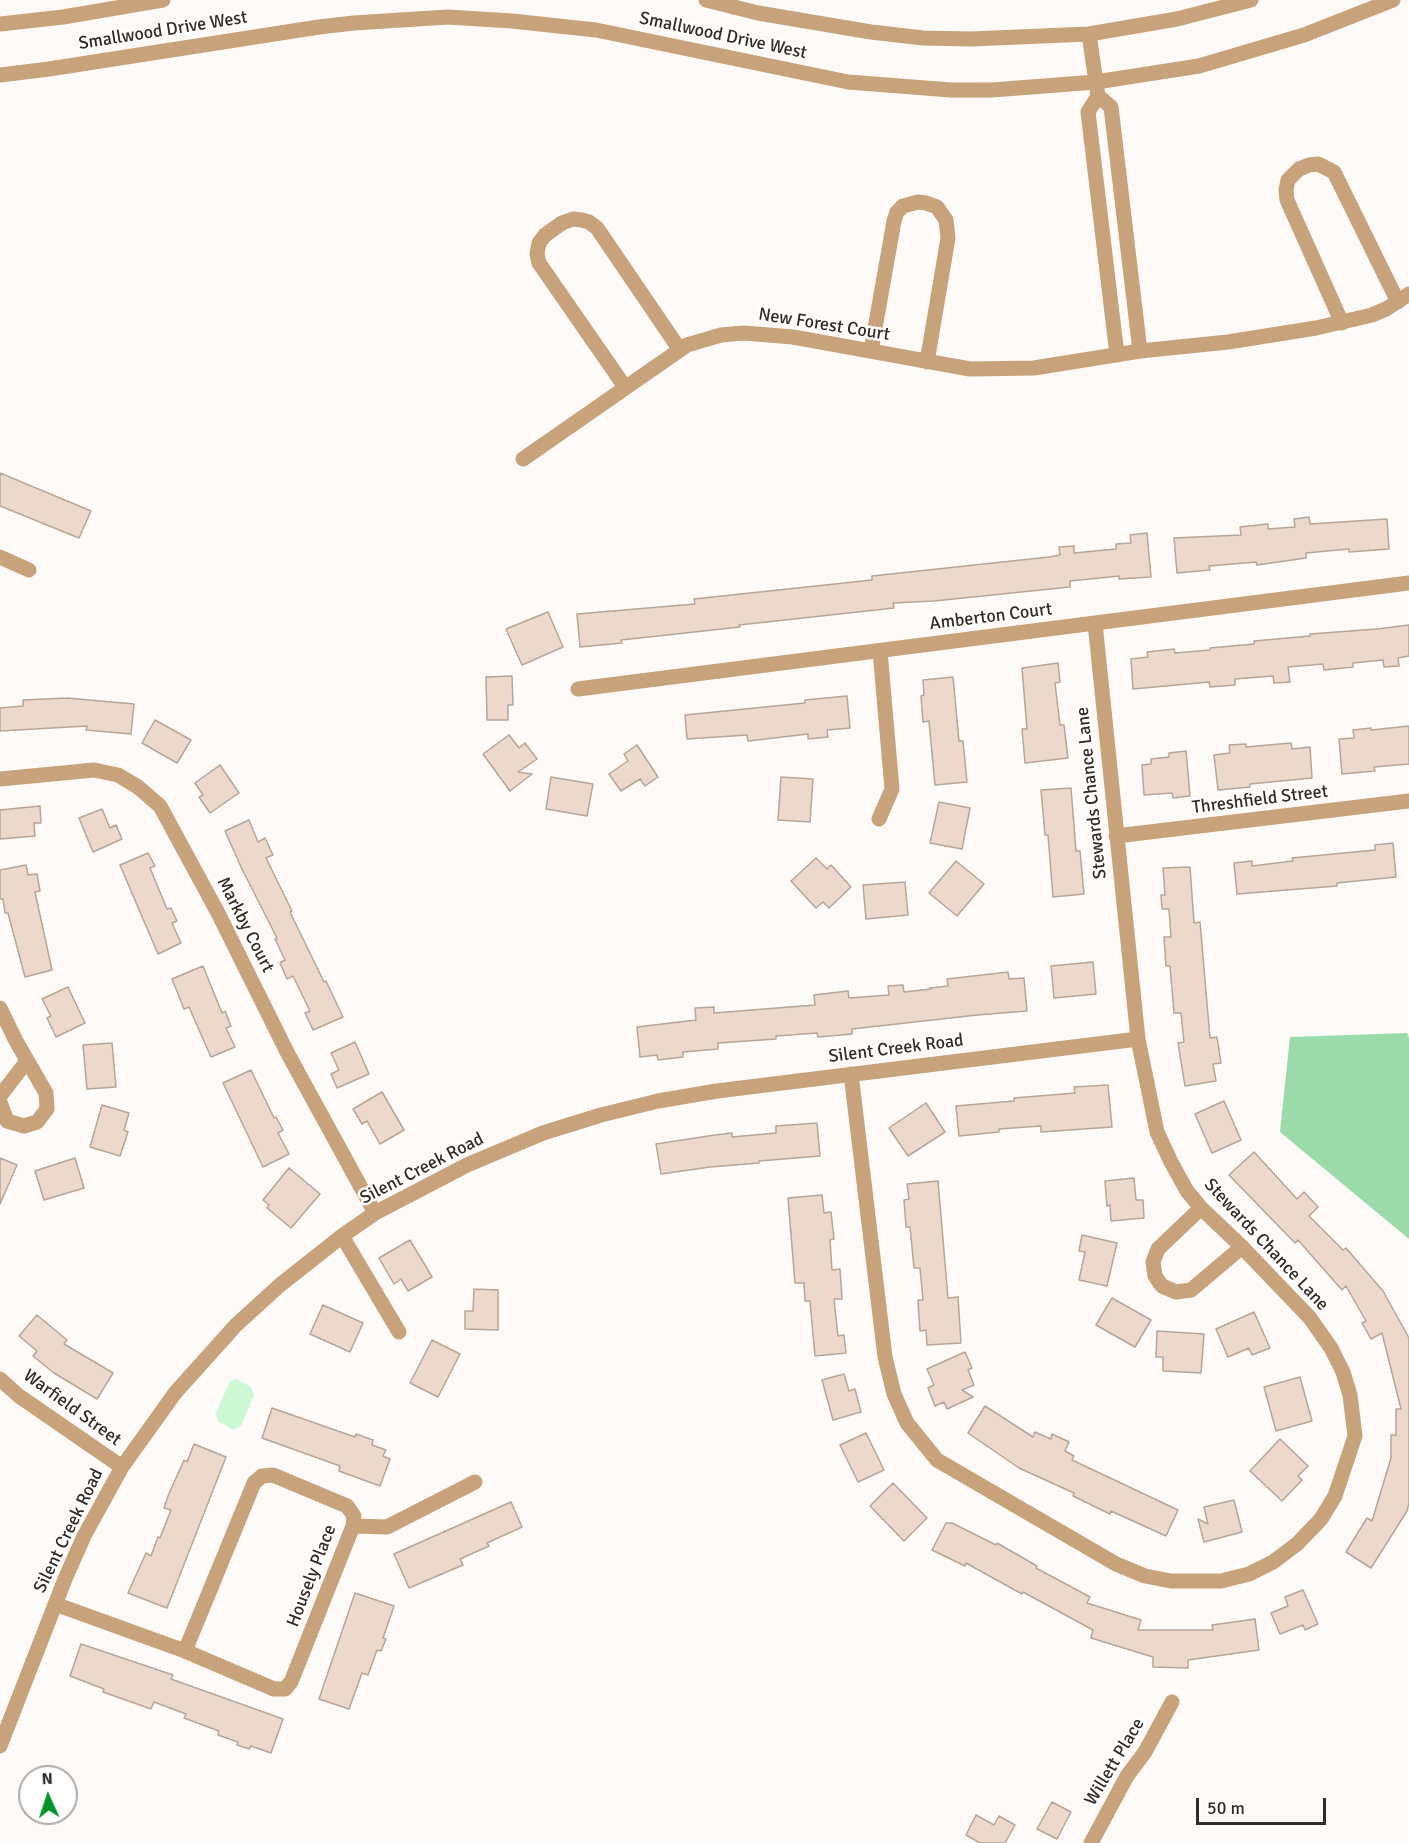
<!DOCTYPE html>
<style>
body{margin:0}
#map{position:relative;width:1409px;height:1843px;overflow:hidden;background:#fdfaf7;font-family:Signika,sans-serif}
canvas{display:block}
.north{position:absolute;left:18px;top:1765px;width:60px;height:60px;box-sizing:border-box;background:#fff;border:2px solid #adaaa8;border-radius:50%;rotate:357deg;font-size:16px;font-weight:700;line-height:24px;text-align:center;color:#332b26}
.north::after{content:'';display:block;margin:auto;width:21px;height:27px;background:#05952a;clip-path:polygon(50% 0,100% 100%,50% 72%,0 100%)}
.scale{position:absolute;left:1196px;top:1798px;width:130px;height:27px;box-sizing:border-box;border:3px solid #332b26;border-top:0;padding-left:8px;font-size:18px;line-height:21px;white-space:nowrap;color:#332b26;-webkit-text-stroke:4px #fff;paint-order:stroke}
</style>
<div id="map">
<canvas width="1409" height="1843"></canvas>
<div class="north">N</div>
<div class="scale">50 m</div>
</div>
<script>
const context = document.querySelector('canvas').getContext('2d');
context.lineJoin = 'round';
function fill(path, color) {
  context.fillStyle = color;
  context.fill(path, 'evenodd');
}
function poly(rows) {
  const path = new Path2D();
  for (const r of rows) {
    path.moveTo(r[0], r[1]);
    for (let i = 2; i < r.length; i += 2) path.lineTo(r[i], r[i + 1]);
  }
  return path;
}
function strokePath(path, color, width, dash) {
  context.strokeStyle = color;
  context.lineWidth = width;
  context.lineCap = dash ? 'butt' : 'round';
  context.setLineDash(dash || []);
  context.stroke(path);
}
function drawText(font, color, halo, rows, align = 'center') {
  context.font = font + ' Signika,sans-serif';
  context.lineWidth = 5;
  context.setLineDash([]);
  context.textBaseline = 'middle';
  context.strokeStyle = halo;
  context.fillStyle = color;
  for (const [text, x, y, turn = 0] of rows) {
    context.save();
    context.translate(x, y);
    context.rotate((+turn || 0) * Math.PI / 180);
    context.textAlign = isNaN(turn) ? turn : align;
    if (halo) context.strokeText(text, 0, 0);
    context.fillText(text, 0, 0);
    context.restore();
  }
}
fill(poly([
 [237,1379,251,1387,254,1395,241,1426,233,1430,218,1421,216,1413,230,1381]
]), '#ccf8d4');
fill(poly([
 [1407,1033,1409,1038,1409,1239,1280,1132,1290,1037]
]), '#9bdaa9');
const building = poly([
 [0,473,91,511,79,538,0,506,0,473],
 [1309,517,1310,524,1387,519,1389,549,1349,552,1349,549,1306,553,1306,558,1257,565,1256,562,1209,566,1210,570,1177,573,1174,538,1241,535,1240,527,1268,524,1268,529,1295,527,1294,519,1309,517],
 [1147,533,1151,577,1119,579,1119,576,1070,581,1070,587,934,601,893,603,894,608,739,625,740,627,621,640,622,643,580,647,577,614,695,604,694,599,872,580,872,576,1049,557,1060,555,1059,547,1074,546,1074,553,1116,549,1116,544,1131,543,1130,535,1147,533],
 [548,612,563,647,522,665,506,629,548,612],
 [1409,625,1409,656,1398,658,1399,666,1384,667,1383,660,1353,663,1353,667,1324,670,1323,664,1288,667,1290,682,1274,683,1273,676,1235,679,1235,685,1210,687,1209,682,1133,689,1131,659,1148,657,1147,652,1174,649,1175,653,1210,650,1210,648,1254,644,1254,641,1310,636,1310,634,1377,629,1409,625],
 [1058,663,1060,682,1055,683,1060,725,1064,725,1068,758,1025,763,1022,729,1027,729,1022,668,1058,663],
 [512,676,513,705,508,705,508,720,487,720,486,677,512,676],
 [953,677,959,741,963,741,967,782,935,785,929,721,923,722,921,696,924,695,923,680,953,677],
 [847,696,850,728,827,730,828,737,808,739,808,734,748,741,747,735,687,739,685,715,805,703,805,700,847,696],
 [67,698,134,704,131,734,86,730,87,726,0,731,0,708,23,706,23,700,67,698],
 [155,720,191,740,177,763,142,743,155,720],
 [1409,726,1409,764,1374,767,1375,771,1342,774,1339,739,1354,738,1353,730,1371,728,1371,730,1409,726],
 [509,735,519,748,525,743,537,759,518,772,532,774,510,791,483,754,509,735],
 [1291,743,1292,749,1310,747,1312,778,1250,784,1250,787,1218,790,1214,755,1230,753,1229,745,1246,744,1246,747,1291,743],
 [637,745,658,777,645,786,640,779,621,791,609,774,628,761,624,754,637,745],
 [1186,751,1190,796,1173,798,1172,793,1144,795,1142,765,1151,764,1151,759,1169,757,1169,753,1186,751],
 [220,765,239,793,210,813,199,797,203,795,195,783,220,765],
 [551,777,593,784,587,816,546,809,551,777],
 [781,777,813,779,810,822,778,820,781,777],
 [1071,788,1076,851,1080,851,1084,894,1053,897,1048,835,1045,835,1041,790,1071,788],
 [939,802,970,808,962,849,930,843,939,802],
 [40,806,41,823,34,823,35,836,0,839,0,810,40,806],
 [102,809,110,828,116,825,122,839,93,852,79,818,102,809],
 [249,820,258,842,265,838,273,855,266,858,292,911,290,912,324,982,326,981,343,1017,313,1030,305,1013,310,1011,293,976,287,979,280,963,285,960,275,939,277,938,242,869,225,831,249,820],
 [1393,843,1396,877,1337,883,1337,886,1237,894,1234,863,1252,861,1252,866,1293,861,1292,858,1375,850,1375,845,1393,843],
 [148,853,155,866,150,868,167,909,171,908,177,921,172,923,181,943,158,954,120,865,148,853],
 [816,858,827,869,831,865,851,887,829,908,823,902,816,908,791,881,816,858],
 [956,861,984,884,957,916,929,893,956,861],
 [26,865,28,875,37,874,40,891,35,892,52,970,25,977,8,913,5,913,3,899,0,899,0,870,26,865],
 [1190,867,1194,923,1200,922,1210,1038,1217,1037,1221,1063,1213,1064,1216,1081,1185,1086,1178,1043,1184,1042,1181,1013,1174,1013,1170,966,1166,966,1164,937,1171,937,1169,909,1162,909,1161,895,1165,895,1163,868,1190,867],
 [905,882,908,915,866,919,863,885,905,882],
 [1093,962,1096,994,1054,998,1051,966,1093,962],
 [203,966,222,1013,225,1011,231,1026,226,1028,235,1047,211,1057,189,1007,184,1009,172,979,203,966],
 [1008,972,1009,979,1024,978,1027,1011,977,1015,852,1029,852,1034,818,1037,817,1033,776,1036,776,1039,718,1043,718,1049,683,1052,683,1057,658,1060,657,1055,640,1057,637,1027,696,1020,695,1008,714,1007,714,1013,815,1005,814,995,848,991,849,998,889,995,888,986,903,985,904,992,931,989,930,988,948,986,947,979,1008,972],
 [68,987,85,1023,56,1037,47,1018,51,1016,42,999,68,987],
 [355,1042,369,1074,337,1088,331,1074,339,1070,331,1053,355,1042],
 [112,1043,116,1087,87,1089,83,1045,112,1043],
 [251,1070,274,1118,276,1117,283,1130,278,1133,289,1154,263,1167,223,1083,251,1070],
 [1108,1085,1112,1127,1041,1132,1041,1126,999,1129,999,1132,959,1136,956,1106,1014,1101,1014,1098,1075,1093,1074,1087,1108,1085],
 [382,1092,404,1130,380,1144,367,1121,362,1124,353,1109,382,1092],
 [1224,1101,1241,1140,1212,1153,1195,1114,1224,1101],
 [926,1103,945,1132,908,1156,889,1128,926,1103],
 [102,1105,129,1113,124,1130,128,1132,120,1156,90,1147,102,1105],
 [817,1123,820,1156,759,1161,759,1163,710,1167,661,1174,656,1144,715,1135,732,1133,732,1137,776,1133,776,1126,817,1123],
 [1254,1152,1297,1199,1304,1192,1318,1207,1309,1216,1343,1250,1346,1248,1383,1291,1409,1338,1409,1503,1407,1511,1371,1568,1346,1552,1367,1518,1372,1521,1391,1458,1391,1435,1396,1435,1396,1409,1401,1409,1382,1333,1371,1339,1362,1323,1366,1321,1346,1286,1342,1290,1298,1240,1295,1243,1229,1175,1254,1152],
 [0,1158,17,1165,0,1204,0,1158],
 [75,1158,84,1188,44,1200,35,1171,75,1158],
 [289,1168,320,1194,291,1228,267,1208,269,1205,263,1200,289,1168],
 [1134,1178,1136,1200,1143,1200,1144,1218,1111,1221,1110,1205,1107,1206,1105,1181,1134,1178],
 [938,1181,948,1298,958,1297,961,1343,927,1345,926,1330,920,1331,918,1300,923,1300,920,1268,914,1268,910,1227,906,1227,904,1200,909,1199,907,1184,938,1181],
 [822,1195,824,1213,831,1212,834,1239,830,1240,832,1270,840,1269,842,1299,834,1299,838,1336,844,1335,846,1353,815,1356,810,1301,805,1301,804,1283,795,1283,788,1198,822,1195],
 [1082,1235,1117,1243,1107,1286,1079,1280,1085,1252,1079,1251,1082,1235],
 [410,1240,432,1277,408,1291,401,1279,394,1284,379,1258,410,1240],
 [474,1289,498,1290,498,1330,465,1329,465,1311,473,1311,474,1289],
 [1112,1298,1151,1320,1135,1347,1096,1325,1112,1298],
 [323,1305,363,1323,350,1352,310,1334,323,1305],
 [1254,1312,1270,1348,1252,1355,1249,1348,1228,1357,1216,1329,1254,1312],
 [37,1315,67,1340,64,1344,113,1373,97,1399,54,1373,33,1356,37,1351,19,1336,37,1315],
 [1157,1331,1204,1334,1201,1373,1163,1371,1163,1357,1156,1357,1157,1331],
 [432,1340,460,1354,438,1397,410,1383,432,1340],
 [965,1352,972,1368,968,1370,974,1385,962,1390,973,1397,947,1409,944,1402,935,1406,928,1388,934,1385,927,1369,965,1352],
 [844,1374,849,1391,855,1389,861,1412,833,1420,822,1380,844,1374],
 [1300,1377,1312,1421,1276,1431,1264,1387,1300,1377],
 [985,1406,1033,1437,1035,1432,1051,1439,1052,1434,1069,1442,1065,1451,1074,1456,1072,1460,1178,1510,1166,1536,1111,1511,1110,1514,1073,1496,1074,1493,1019,1468,968,1433,985,1406],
 [272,1408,355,1437,356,1434,373,1440,372,1445,386,1450,383,1456,390,1459,380,1486,339,1471,340,1466,262,1438,272,1408],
 [866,1433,884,1470,858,1482,840,1445,866,1433],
 [1280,1439,1308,1466,1298,1476,1302,1480,1282,1501,1250,1471,1280,1439],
 [194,1444,226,1457,167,1608,128,1593,146,1553,151,1556,158,1537,160,1538,171,1510,164,1508,168,1496,184,1460,187,1462,194,1444],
 [893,1483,927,1518,904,1541,870,1506,893,1483],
 [1234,1500,1242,1532,1204,1542,1198,1519,1208,1524,1204,1507,1234,1500],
 [511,1502,522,1527,487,1543,489,1546,460,1559,463,1565,409,1588,394,1554,511,1502],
 [946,1523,952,1523,996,1545,997,1543,1037,1566,1036,1568,1090,1597,1087,1603,1141,1620,1138,1630,1213,1630,1212,1625,1255,1619,1259,1650,1188,1660,1188,1668,1153,1667,1153,1657,1091,1638,1093,1630,1023,1592,1022,1594,966,1563,965,1566,932,1550,946,1523],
 [1303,1590,1318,1624,1305,1630,1303,1625,1280,1634,1271,1613,1288,1606,1285,1597,1303,1590],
 [355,1593,394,1606,383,1638,386,1639,381,1651,377,1650,368,1675,362,1673,349,1709,319,1699,355,1593],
 [81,1644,173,1675,171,1679,283,1719,271,1753,251,1746,249,1749,237,1745,238,1742,218,1735,219,1731,184,1718,186,1714,154,1702,151,1709,103,1692,104,1689,70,1676,81,1644],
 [1052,1802,1071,1812,1057,1839,1037,1829,1052,1802],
 [976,1815,994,1825,999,1816,1015,1825,1005,1843,980,1843,966,1835,976,1815]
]);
fill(building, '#ecd9cb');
strokePath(building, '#b7a598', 1.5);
strokePath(poly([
 [706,0,758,13,871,32,923,38,971,39,1089,34,1177,19,1251,0],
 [0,24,63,17,163,0],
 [1089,34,1098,96,1088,112,1117,355],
 [0,75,49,69,319,27,354,23,448,17,512,21,596,30,848,82,951,90,992,90,1096,82,1199,66,1304,35,1393,0],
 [1098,96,1111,107,1140,351],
 [1342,323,1287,200,1286,190,1288,180,1299,169,1309,165,1318,164,1334,172,1398,302],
 [871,351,894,221,897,212,903,206,918,202,926,203,937,207,946,220,948,238,927,362],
 [625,387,539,263,537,254,539,243,545,235,562,223,573,219,582,220,589,222,597,228,680,350],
 [523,459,687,345,721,335,744,333,793,337,970,369,1034,368,1140,351,1228,342,1316,328,1372,315,1386,309,1409,294],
 [0,557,29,570],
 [578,689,1409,583],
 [0,779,94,770,118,775,138,787,160,806,218,913,288,1054,375,1213],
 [879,819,892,789,880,651],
 [1116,836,1409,801],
 [0,1008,16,1041,46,1093,47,1109,37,1122,24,1126,7,1121,0,1102],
 [851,1074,885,1357,894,1394,907,1423,937,1460,1116,1564,1145,1576,1171,1581,1221,1581,1249,1574,1273,1562,1297,1544,1321,1519,1335,1496,1355,1436,1350,1395,1343,1372,1331,1348,1310,1318,1242,1247,1201,1208,1187,1191,1171,1162,1157,1132,1138,1039,1095,623],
 [0,1096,27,1061],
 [1201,1208,1158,1249,1153,1262,1155,1276,1162,1286,1176,1292,1191,1290,1242,1247],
 [342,1236,399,1332],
 [0,1379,19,1396,122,1467],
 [353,1526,387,1527,475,1482],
 [55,1604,185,1651,274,1689,285,1689,291,1682,353,1526,354,1516,347,1506,273,1475,262,1476,254,1483,185,1651],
 [0,1746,65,1579,84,1536,122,1467,175,1393,236,1325,280,1285,342,1236,375,1213,467,1165,543,1133,601,1115,658,1101,717,1091,1138,1039],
 [1091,1843,1127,1776,1145,1752,1172,1702]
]), '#c8a27b', 15);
drawText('18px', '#332b26', '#fff', [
 ["Smallwood Drive West",163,31,-9],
 ["Smallwood Drive West",723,36,12],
 ["New Forest Court",824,325,9],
 ["Amberton Court",991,617,-7],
 ["Stewards Chance Lane",1092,793,-96],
 ["Threshfield Street",1260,800,-7],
 ["Markby Court",245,925,63],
 ["Silent Creek Road",896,1049,-7],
 ["Silent Creek Road",422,1169,-27],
 ["Stewards Chance Lane",1266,1245,47],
 ["Warfield Street",72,1408,36],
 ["Silent Creek Road",69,1531,-64],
 ["Housely Place",312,1576,-69],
 ["Willett Place",1115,1762,-59]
]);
</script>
